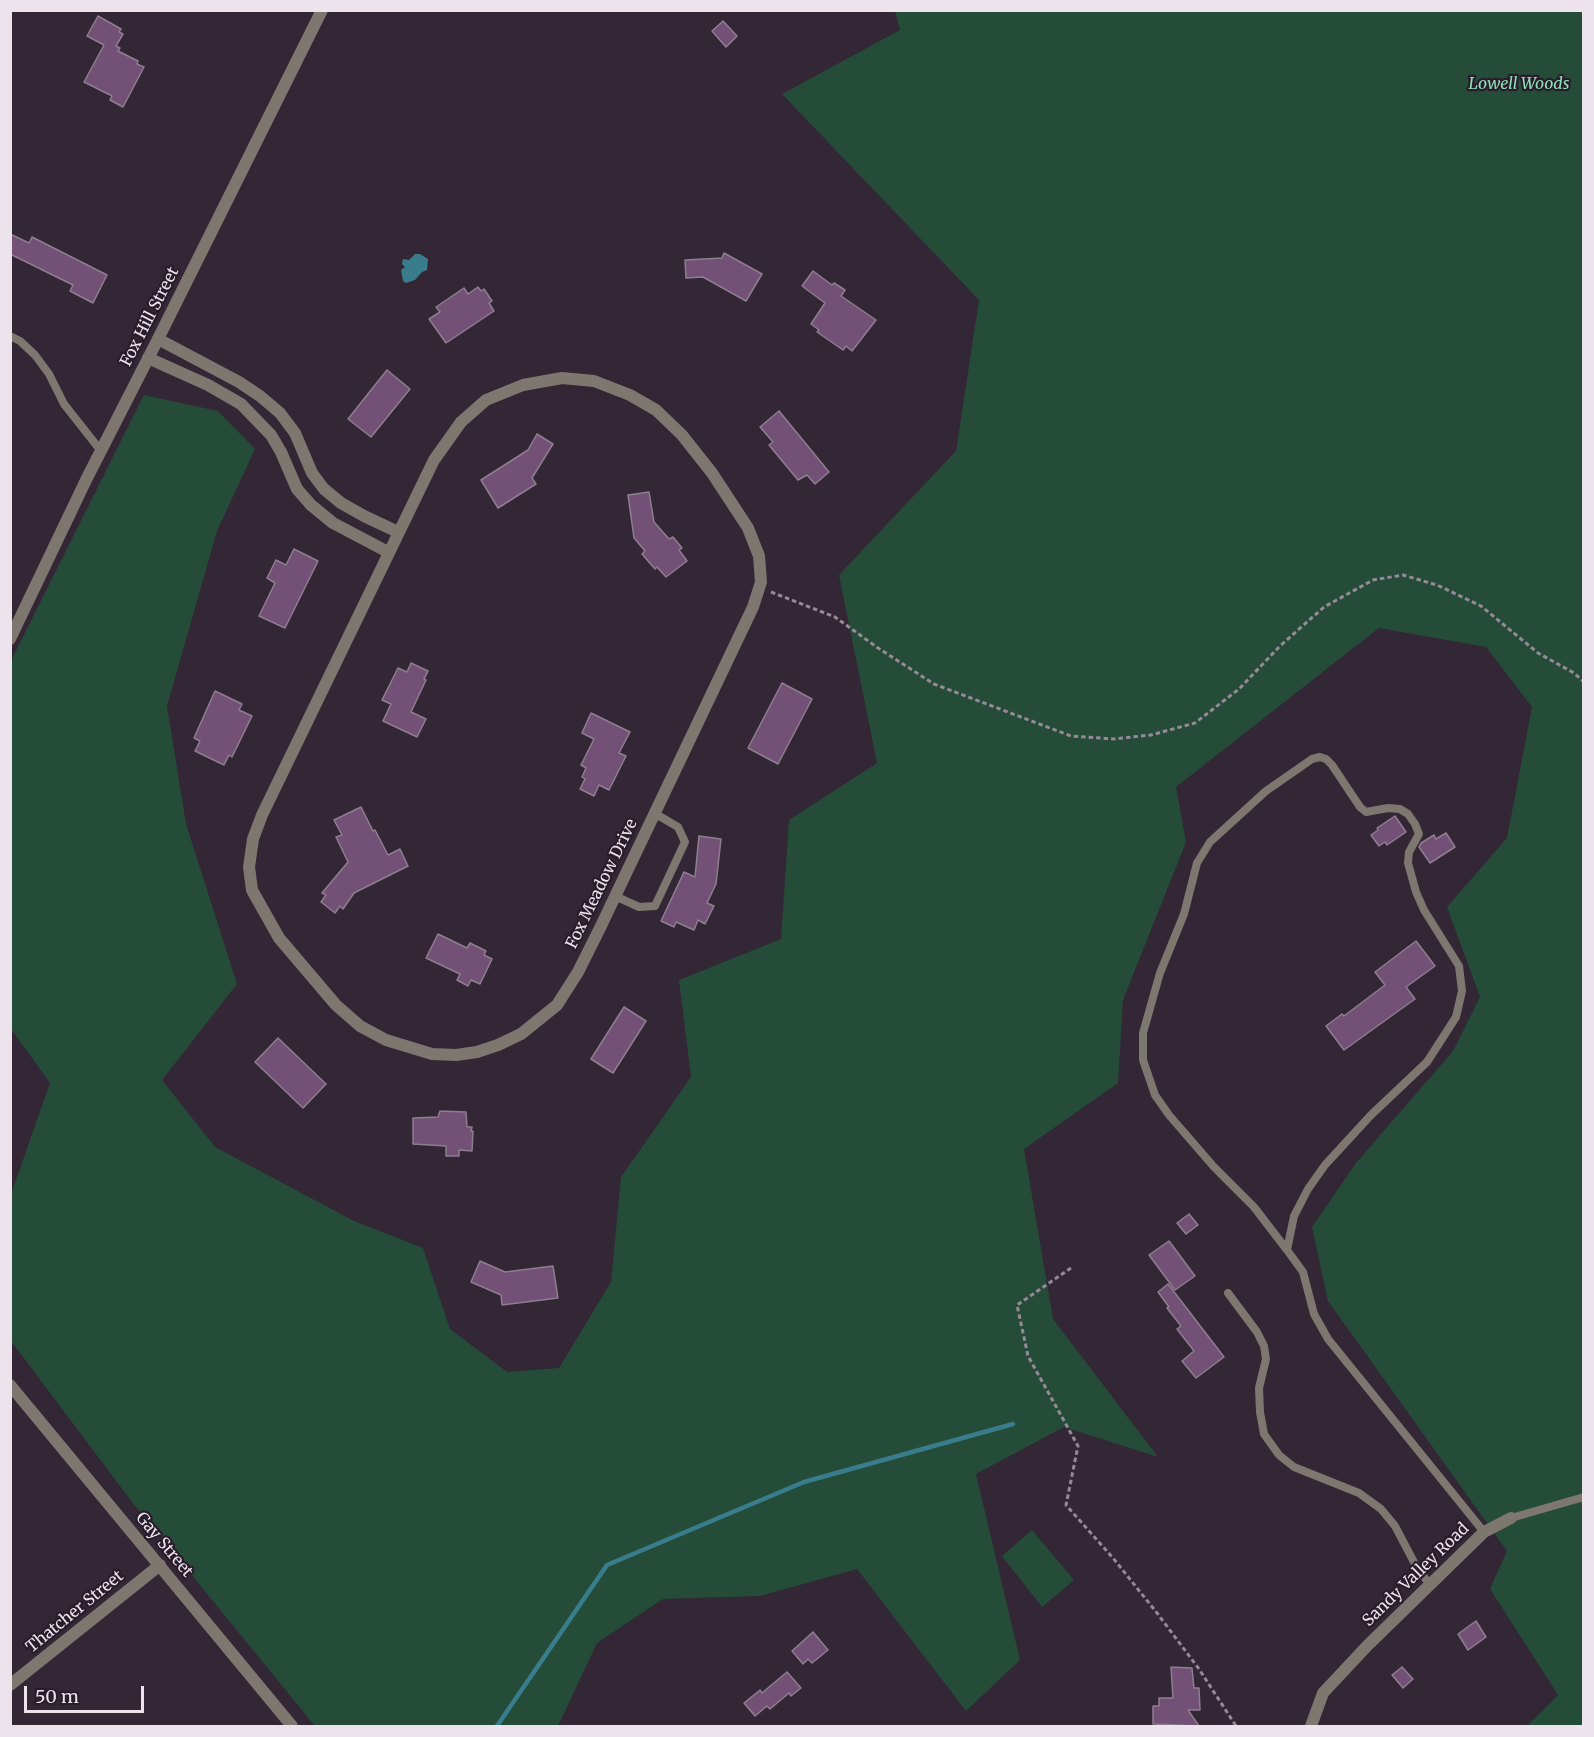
<!DOCTYPE html>
<style>
body{margin:0}
#map{position:relative;width:1594px;height:1737px;overflow:hidden;background:#332635;font-family:Merriweather,serif}
canvas{display:block}
.frame{position:absolute;inset:0;border:12px solid #ece3ec;pointer-events:none}
.scale{position:absolute;left:24px;top:1686px;width:120px;height:27px;box-sizing:border-box;border:3px solid #ece3ec;border-top:0;padding-left:8px;font-size:18px;line-height:21px;white-space:nowrap;color:#ece3ec;-webkit-text-stroke:4px #291d2b;paint-order:stroke}
</style>
<div id="map">
<canvas width="1594" height="1737"></canvas>
<div class="frame"></div>
<div class="scale">50 m</div>
</div>
<script>
const context = document.querySelector('canvas').getContext('2d');
context.lineJoin = 'round';
function fill(path, color) {
  context.fillStyle = color;
  context.fill(path, 'evenodd');
}
function poly(rows) {
  const path = new Path2D();
  for (const r of rows) {
    path.moveTo(r[0], r[1]);
    for (let i = 2; i < r.length; i += 2) path.lineTo(r[i], r[i + 1]);
  }
  return path;
}
function strokePath(path, color, width, dash) {
  context.strokeStyle = color;
  context.lineWidth = width;
  context.lineCap = dash ? 'butt' : 'round';
  context.setLineDash(dash || []);
  context.stroke(path);
}
function drawText(font, color, halo, rows, align = 'center') {
  context.font = font + ' Merriweather,serif';
  context.lineWidth = 4.5;
  context.setLineDash([]);
  context.textBaseline = 'middle';
  context.strokeStyle = halo;
  context.fillStyle = color;
  for (const [text, x, y, turn = 0] of rows) {
    context.save();
    context.translate(x, y);
    context.rotate((+turn || 0) * Math.PI / 180);
    context.textAlign = isNaN(turn) ? turn : align;
    if (halo) context.strokeText(text, 0, 0);
    context.fillText(text, 0, 0);
    context.restore();
  }
}
fill(poly([
 [895,11,1583,11,1583,1726,1527,1726,1558,1695,1490,1589,1507,1551,1328,1301,1312,1227,1356,1163,1453,1051,1480,997,1447,907,1507,838,1532,707,1486,647,1379,628,1176,787,1186,842,1123,1000,1118,1083,1024,1149,1053,1319,1158,1457,1064,1427,976,1474,1020,1660,966,1711,857,1569,760,1596,663,1599,597,1643,558,1726,315,1726,132,1502,11,1341,11,1194,50,1083,11,1029,10,663,144,395,218,411,255,449,217,531,167,706,186,824,237,984,162,1080,215,1147,354,1221,423,1248,450,1329,507,1372,559,1368,611,1282,621,1177,691,1077,679,980,781,939,789,820,877,763,839,575,956,451,979,300,782,94,900,30],
 [1032,1530,1074,1580,1042,1607,1002,1556]
]), '#254c39');
fill(poly([
 [415,254,420,254,428,259,427,270,422,272,415,280,406,283,403,281,401,270,405,267,402,264,403,259,409,260]
]), '#397c8c');
strokePath(poly([
 [497,1726,607,1565,804,1482,1013,1424]
]), '#397c8c', 4.5);
const building = poly([
 [98,16,121,29,119,32,123,34,116,46,120,48,118,51,138,61,137,64,144,67,123,107,110,100,112,96,84,82,104,45,87,36,98,16],
 [723,21,737,36,726,47,712,31,723,21],
 [10,234,29,243,32,237,107,275,93,303,70,291,73,285,10,254,10,234],
 [724,253,762,274,746,301,703,277,686,278,685,260,722,258,724,253],
 [813,271,832,285,834,283,845,290,841,296,876,320,852,351,846,346,843,350,817,332,819,330,811,324,825,303,802,286,813,271],
 [478,287,481,291,484,289,492,301,489,303,494,311,446,343,429,319,440,312,436,307,464,288,468,294,478,287],
 [387,370,410,389,371,437,348,419,387,370],
 [779,411,829,472,815,484,807,475,798,480,769,445,773,442,760,427,779,411],
 [537,434,553,444,532,478,536,484,498,508,481,480,528,450,537,434],
 [649,492,654,522,669,539,673,537,682,548,679,550,687,561,666,577,657,567,655,569,642,554,645,551,634,538,628,495,649,492],
 [294,549,318,561,285,628,259,616,275,583,267,578,276,560,286,565,294,549],
 [411,663,428,671,424,679,426,680,411,712,426,719,417,737,383,721,391,704,382,700,398,668,407,672,411,663],
 [782,683,812,699,778,764,748,748,782,683],
 [215,691,242,704,239,710,252,716,232,757,229,755,224,765,195,751,200,741,194,738,215,691],
 [591,713,630,732,619,753,626,756,609,790,599,785,594,796,580,789,585,779,582,777,586,768,581,765,594,739,582,733,591,713],
 [361,807,373,831,375,830,388,855,400,849,408,866,354,893,343,909,340,906,335,913,321,902,326,895,322,893,348,862,336,837,342,835,334,820,361,807],
 [1395,816,1406,832,1387,845,1385,842,1379,846,1371,835,1378,830,1377,828,1395,816],
 [1446,833,1455,847,1430,863,1419,847,1421,843,1434,835,1436,839,1446,833],
 [699,836,721,839,716,884,707,903,714,906,705,924,698,920,694,930,676,922,674,927,661,921,684,872,695,877,699,836],
 [438,934,467,948,470,943,486,951,484,955,492,959,480,984,471,980,468,986,457,980,460,974,426,958,438,934],
 [1416,941,1435,966,1406,987,1415,999,1344,1050,1326,1026,1342,1014,1344,1016,1385,985,1375,972,1416,941],
 [624,1007,646,1021,613,1073,591,1059,624,1007],
 [278,1038,326,1084,303,1108,255,1062,278,1038],
 [440,1111,466,1112,467,1127,472,1127,471,1131,473,1131,472,1151,459,1150,459,1156,446,1156,446,1146,413,1144,413,1118,438,1117,440,1111],
 [1189,1214,1198,1225,1186,1234,1177,1223,1189,1214],
 [1169,1241,1195,1276,1175,1290,1149,1255,1169,1241],
 [480,1261,505,1272,553,1266,558,1298,502,1305,501,1295,471,1282,480,1261],
 [1168,1284,1224,1357,1196,1378,1182,1361,1194,1351,1177,1329,1181,1326,1167,1308,1169,1307,1158,1292,1168,1284],
 [1476,1621,1486,1637,1468,1650,1458,1634,1476,1621],
 [813,1632,828,1650,812,1663,808,1659,803,1664,792,1651,813,1632],
 [1171,1667,1192,1668,1194,1688,1199,1688,1200,1710,1188,1710,1199,1726,1153,1724,1153,1706,1159,1706,1159,1698,1173,1698,1171,1667],
 [1402,1667,1413,1679,1403,1688,1392,1675,1402,1667],
 [787,1672,801,1688,791,1696,789,1693,770,1709,767,1706,755,1716,744,1703,760,1690,762,1693,787,1672]
]);
fill(building, '#735177');
strokePath(building, '#8e7e90', 1.5);
strokePath(poly([
 [771,592,835,617,878,648,934,684,1071,736,1113,739,1151,735,1195,723,1239,689,1280,646,1324,607,1373,580,1403,575,1437,585,1481,606,1538,653,1574,673,1584,682],
 [1071,1268,1017,1305,1028,1356,1078,1446,1066,1505,1113,1558,1157,1613,1199,1669,1236,1726]
]), '#958a96', 3, [4.5, 3]);
strokePath(poly([
 [10,336,20,341,35,355,49,374,64,404,101,451],
 [615,896,639,907,655,906,685,842,678,827,654,813],
 [1287,1250,1254,1207,1214,1167,1169,1115,1155,1095,1143,1060,1143,1033,1160,973,1184,914,1197,863,1210,842,1266,791,1312,759,1320,757,1326,759,1332,765,1360,807,1366,812,1388,808,1400,809,1408,814,1415,824,1419,834,1409,852,1408,863,1416,892,1424,910,1459,966,1462,991,1456,1017,1427,1062,1371,1115,1325,1165,1308,1189,1294,1216,1287,1250,1303,1272,1314,1314,1328,1339,1484,1532],
 [1228,1293,1257,1332,1264,1346,1266,1359,1259,1388,1260,1412,1264,1434,1279,1455,1294,1467,1359,1493,1381,1509,1395,1526,1416,1566,1430,1585],
 [1511,1518,1584,1497]
]), '#7d776f', 8);
strokePath(poly([
 [158,339,239,382,260,396,280,413,295,433,312,473,324,489,341,503,364,516,398,532],
 [148,358,208,385,241,404,271,435,281,452,297,489,311,505,333,523,388,552],
 [562,378,594,381,630,395,656,410,682,435,712,473,748,528,759,556,761,582,753,607,600,928,578,972,557,1005,521,1034,498,1045,477,1052,456,1055,432,1054,386,1040,360,1026,336,1005,279,938,252,890,249,867,253,839,262,815,434,460,461,422,486,400,523,385,562,378],
 [10,1685,160,1565],
 [1311,1726,1323,1693,1367,1646,1484,1532,1511,1518]
]), '#7d776f', 12);
strokePath(poly([
 [10,639,87,478,158,339,322,10],
 [10,1385,292,1726]
]), '#7d776f', 12);
drawText('italic 16px', '#8ee1b7', '#291d2b', [
 ["Lowell Woods",1519,84]
]);
drawText('16px', '#ece3ec', '#291d2b', [
 ["Fox Hill Street",150,317,-63],
 ["Fox Meadow Drive",602,884,-64],
 ["Gay Street",164,1545,50],
 ["Sandy Valley Road",1416,1575,-44],
 ["Thatcher Street",75,1612,-39]
]);
</script>
